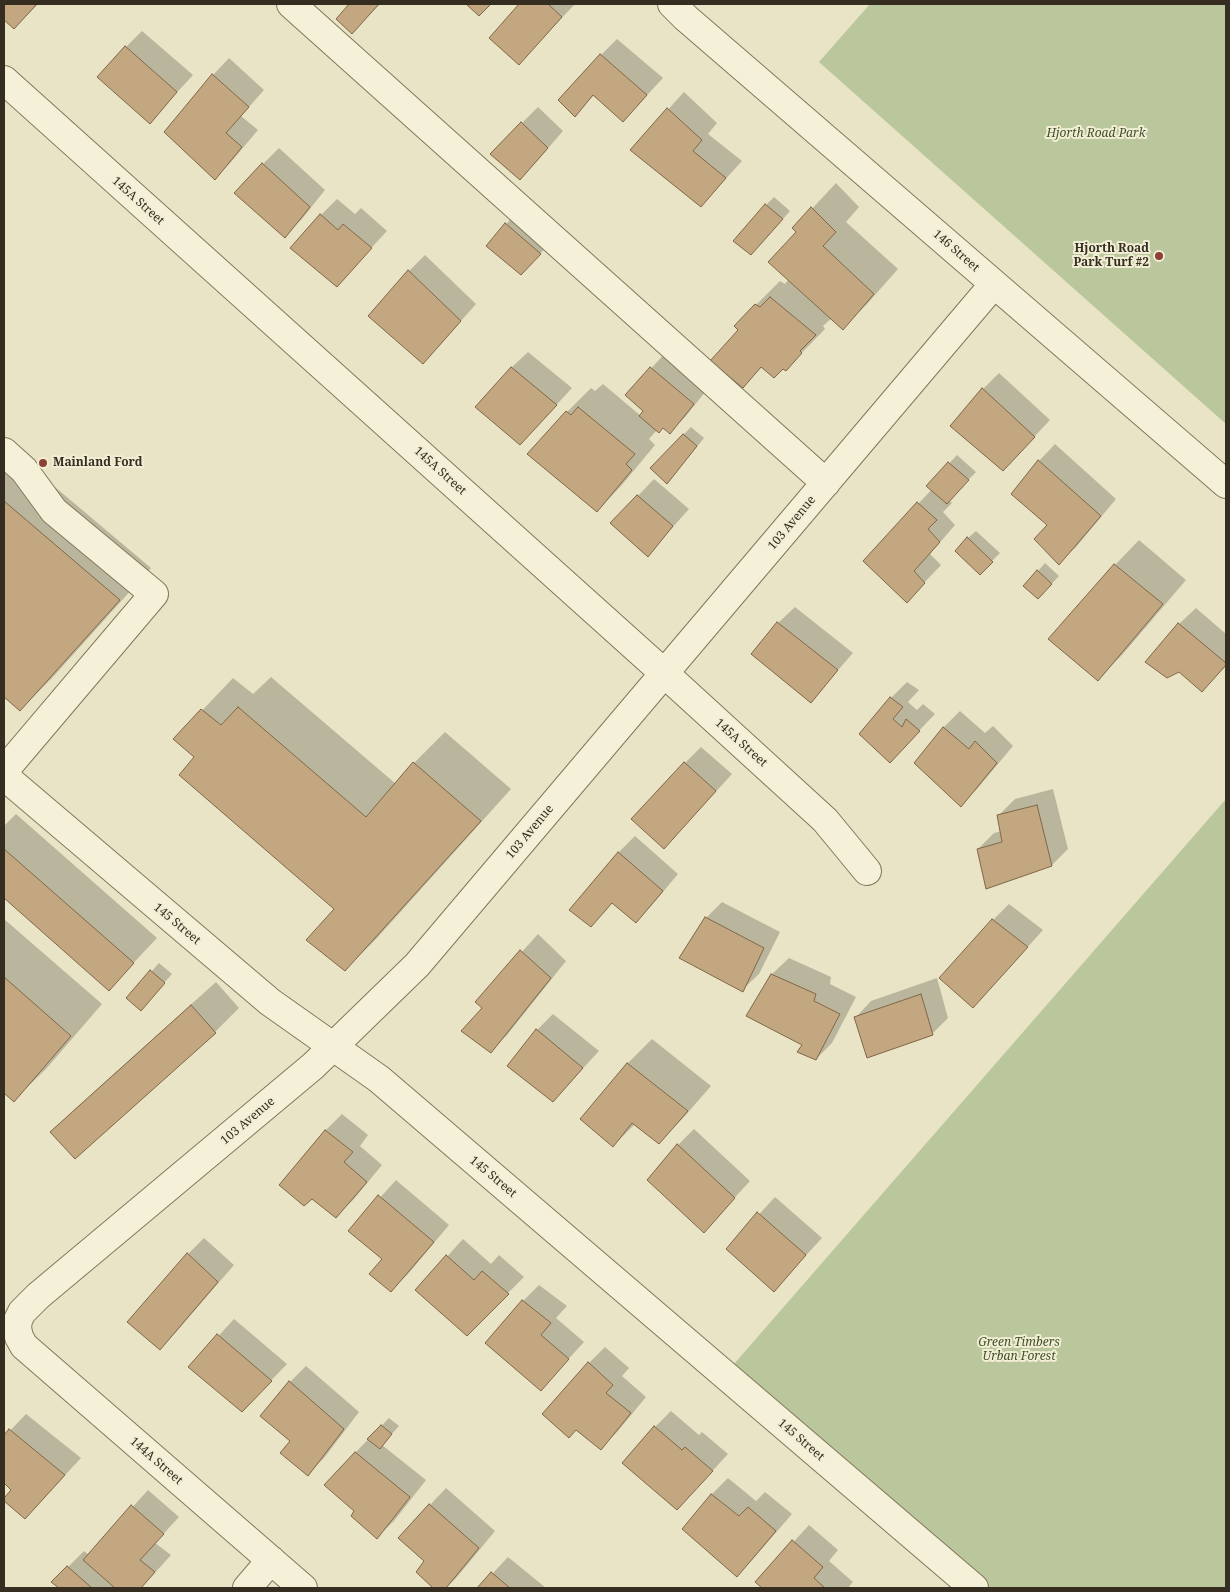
<!DOCTYPE html>
<style>
body{margin:0}
#map{position:relative;width:1230px;height:1592px;overflow:hidden;background:#e9e4c6;font-family:"Noto Serif",serif}
canvas{display:block}
.frame{position:absolute;inset:0;border:5px solid #352d20;pointer-events:none}
</style>
<div id="map">
<canvas width="1230" height="1592"></canvas>
<div class="frame"></div>
</div>
<script>
const context = document.querySelector('canvas').getContext('2d');
context.lineJoin = 'round';
function fill(path, color) {
  context.fillStyle = color;
  context.fill(path, 'evenodd');
}
function poly(rows) {
  const path = new Path2D();
  for (const r of rows) {
    path.moveTo(r[0], r[1]);
    for (let i = 2; i < r.length; i += 2) path.lineTo(r[i], r[i + 1]);
  }
  return path;
}
function strokePath(path, color, width, dash) {
  context.strokeStyle = color;
  context.lineWidth = width;
  context.lineCap = dash ? 'butt' : 'round';
  context.setLineDash(dash || []);
  context.stroke(path);
}
function drawText(font, color, halo, rows, align = 'center') {
  context.font = font + ' "Noto Serif",serif';
  context.lineWidth = 4;
  context.setLineDash([]);
  context.textBaseline = 'middle';
  context.strokeStyle = halo;
  context.fillStyle = color;
  for (const [text, x, y, turn = 0] of rows) {
    context.save();
    context.translate(x, y);
    context.rotate((+turn || 0) * Math.PI / 180);
    context.textAlign = isNaN(turn) ? turn : align;
    if (halo) context.strokeText(text, 0, 0);
    context.fillText(text, 0, 0);
    context.restore();
  }
}
fill(poly([
 [870,4,1226,4,1226,424,819,62],
 [1226,799,1226,1588,977,1588,737,1372,734,1364]
]), '#bac69b');
fill(poly([
 [4,4,38,4,14,28,4,19],
 [350,4,380,4,352,32,337,19],
 [521,4,575,4,519,63,491,38],
 [142,31,193,75,150,122,126,47],
 [617,39,663,78,623,121,594,95,575,115,601,55],
 [229,58,264,90,241,116,258,130,231,162,215,178,166,132,213,75],
 [684,92,717,123,708,134,742,161,701,206,632,149],
 [538,107,563,131,536,162,522,123],
 [279,148,325,190,301,220,284,236,263,164],
 [836,183,859,207,846,222,898,269,867,304,843,328,832,318,823,326,825,329,786,369,783,367,763,366,743,386,740,330,756,305,780,281,785,284,789,279,798,232,794,228],
 [774,197,790,211,759,246,766,205],
 [337,199,355,214,361,208,387,231,337,285,321,215],
 [522,208,556,237,537,257,506,224],
 [425,255,476,304,439,346,409,271],
 [667,351,709,387,686,416,670,432,664,427,657,430,649,439,655,445,621,486,597,511,567,412,591,388,595,391,603,384,641,416,645,411,627,395],
 [528,352,572,388,536,427,511,368],
 [999,373,1050,420,1019,453,983,389],
 [691,427,704,438,674,475,651,468],
 [4,444,151,568,52,678,20,710,4,695],
 [1055,444,1116,499,1076,547,1059,563,1049,525,1013,493,1039,461],
 [957,455,976,472,949,500,952,503,943,512,955,525,930,554,941,565,907,601,865,561,932,489,928,486],
 [654,479,689,509,648,555,612,523],
 [976,531,1000,553,980,573,968,538],
 [1139,540,1186,580,1122,655,1098,679,1050,639,1115,565],
 [1045,563,1059,576,1046,590,1038,571],
 [795,607,853,653,811,701,778,623],
 [1196,608,1226,634,1226,666,1202,690,1179,671,1179,624],
 [271,677,396,784,414,763,445,732,511,789,377,938,345,970,336,909,196,757,175,739,233,678,253,694],
 [907,682,919,690,908,702,917,710,923,704,935,714,890,761,891,698],
 [960,711,985,733,993,726,1013,746,977,789,961,805,916,763,944,727],
 [701,747,732,774,680,831,685,763],
 [1053,789,1068,849,1052,865,978,849,994,833,1002,831,999,815,1015,799],
 [16,814,157,938,109,989,4,896,4,826],
 [635,836,678,874,652,905,636,922,613,902,591,925,571,910,619,852],
 [722,902,780,932,759,974,742,990,706,918],
 [1009,904,1043,930,989,990,993,920],
 [4,919,102,1004,46,1069,14,1100,4,1091],
 [538,934,566,961,507,1035,491,1051,483,1008,477,1002],
 [789,958,831,977,830,984,856,997,832,1043,816,1059,804,1045,748,1016,772,974],
 [159,963,172,974,148,1001,128,998],
 [937,978,948,1018,932,1034,855,1018,871,1001],
 [216,982,239,1008,215,1032,75,1158,52,1132,76,1108],
 [553,1014,599,1051,553,1101,537,1030],
 [652,1039,711,1086,683,1118,659,1142,635,1124,613,1146,582,1119,628,1063],
 [342,1114,368,1135,360,1146,382,1165,353,1200,336,1216,312,1197,280,1185,326,1130],
 [694,1129,750,1181,704,1231,678,1145],
 [396,1180,449,1225,408,1274,391,1290,383,1259,350,1231],
 [775,1197,822,1238,774,1290,728,1248],
 [204,1238,234,1265,176,1332,160,1348,188,1254],
 [463,1239,491,1264,499,1255,524,1277,467,1334,417,1290],
 [539,1285,567,1306,556,1318,584,1342,541,1389,523,1301],
 [234,1319,287,1364,258,1394,190,1367],
 [605,1347,629,1368,622,1376,646,1397,617,1432,601,1448,589,1363],
 [306,1366,359,1412,324,1458,308,1474,292,1441,290,1382],
 [671,1411,699,1435,702,1432,728,1454,693,1492,655,1427],
 [26,1414,81,1458,41,1501,4,1499,13,1490,4,1481,4,1437],
 [389,1418,399,1426,382,1445,426,1480,394,1521,377,1537,355,1453],
 [728,1478,756,1501,765,1492,792,1514,753,1559,737,1575,684,1529,712,1494],
 [446,1488,495,1531,457,1577,446,1588,435,1588,417,1572,426,1561,430,1505],
 [148,1490,179,1517,155,1543,171,1555,141,1588,61,1588,53,1582,84,1551,89,1555],
 [809,1525,838,1550,829,1561,853,1582,848,1588,764,1588,757,1582],
 [508,1557,546,1588,479,1588]
]), '#0003');
const building = poly([
 [4,4,37,4,14,29,4,20,4,4],
 [349,4,379,4,352,34,336,19,349,4],
 [466,4,491,4,479,16,466,4],
 [519,4,548,4,562,17,519,65,489,38,519,4],
 [125,46,177,92,150,124,97,77,125,46],
 [600,54,647,95,623,122,593,95,575,117,558,100,600,54],
 [212,74,249,107,226,133,242,147,215,180,164,132,212,74],
 [667,108,702,140,693,151,726,178,701,207,630,150,667,108],
 [521,122,548,148,520,180,490,154,521,122],
 [262,163,310,207,285,238,234,193,262,163],
 [765,204,783,219,751,255,733,241,765,204],
 [811,207,836,232,823,246,874,294,843,330,768,262,796,232,792,228,811,207],
 [320,214,338,230,343,224,372,248,337,287,290,248,320,214],
 [505,223,541,254,521,275,486,246,505,223],
 [408,270,461,321,423,364,368,316,408,270],
 [770,297,816,335,800,351,802,353,786,371,783,369,774,378,761,367,743,388,710,361,738,330,734,326,755,304,760,307,770,297],
 [511,367,557,405,520,445,475,407,511,367],
 [650,367,694,404,670,434,663,428,659,433,639,416,643,411,625,395,650,367],
 [982,388,1035,437,1003,471,950,426,982,388],
 [578,407,635,454,626,464,632,470,597,512,527,454,566,411,571,415,578,407],
 [683,434,697,446,667,484,650,468,683,434],
 [1038,460,1101,516,1059,565,1034,539,1047,525,1011,494,1038,460],
 [948,462,969,480,947,504,926,486,948,462],
 [637,495,673,526,648,557,610,523,637,495],
 [4,501,120,600,20,711,4,697,4,501],
 [917,502,937,520,928,529,940,542,914,571,925,583,907,603,863,561,917,502],
 [967,537,993,562,980,575,955,551,967,537],
 [1114,564,1163,604,1098,681,1048,639,1114,564],
 [1037,570,1052,584,1038,599,1023,586,1037,570],
 [777,622,838,670,811,703,751,654,777,622],
 [1178,623,1226,663,1226,665,1202,692,1179,672,1167,678,1145,662,1178,623],
 [890,697,903,707,893,719,902,727,906,719,920,731,890,763,859,734,890,697],
 [238,707,366,817,413,762,481,821,345,971,306,940,334,909,179,775,194,757,173,739,201,709,221,725,238,707],
 [943,727,969,749,975,741,997,763,961,807,914,763,943,727],
 [684,762,716,791,664,849,631,819,684,762],
 [1037,805,1052,866,986,889,977,849,1002,842,997,815,1037,805],
 [4,849,134,963,109,991,4,898,4,849],
 [618,852,663,891,636,923,612,903,591,927,569,910,618,852],
 [705,917,764,948,743,992,679,958,705,917],
 [992,919,1028,947,973,1008,939,978,992,919],
 [520,950,551,978,491,1053,461,1031,482,1008,475,1002,520,950],
 [150,970,165,983,141,1011,126,998,150,970],
 [771,974,816,994,814,1001,840,1014,816,1060,797,1052,802,1045,746,1016,771,974],
 [4,977,71,1036,14,1102,4,1093,4,977],
 [921,994,933,1035,867,1058,854,1017,921,994],
 [191,1005,216,1033,75,1159,50,1132,191,1005],
 [536,1029,583,1068,553,1102,507,1066,536,1029],
 [627,1063,688,1111,659,1144,632,1123,613,1147,580,1119,627,1063],
 [325,1130,353,1152,344,1162,367,1182,336,1218,312,1199,304,1206,279,1185,325,1130],
 [677,1144,735,1198,704,1233,647,1180,677,1144],
 [378,1195,434,1242,391,1292,369,1274,382,1259,348,1231,378,1195],
 [757,1212,806,1255,774,1292,726,1249,757,1212],
 [187,1253,218,1282,160,1350,127,1322,187,1253],
 [446,1255,474,1280,482,1271,509,1294,467,1336,415,1290,446,1255],
 [522,1300,551,1323,541,1335,569,1359,541,1391,485,1343,522,1300],
 [217,1334,272,1381,242,1412,188,1367,217,1334],
 [588,1362,613,1385,606,1393,631,1413,601,1450,576,1430,569,1438,542,1414,588,1362],
 [289,1381,344,1429,308,1476,280,1453,290,1441,260,1416,289,1381],
 [381,1425,392,1434,380,1449,367,1439,381,1425],
 [654,1426,682,1450,685,1447,713,1471,677,1510,622,1463,654,1426],
 [9,1429,65,1475,25,1519,4,1501,4,1498,11,1490,4,1483,4,1435,9,1429],
 [355,1452,410,1497,377,1539,351,1516,354,1511,324,1485,355,1452],
 [711,1494,739,1516,748,1507,776,1531,737,1577,682,1529,711,1494],
 [429,1504,479,1548,446,1588,433,1588,416,1572,424,1561,398,1538,429,1504],
 [131,1505,164,1534,140,1560,155,1572,141,1588,115,1588,83,1560,131,1505],
 [792,1540,823,1567,814,1578,825,1588,762,1588,755,1582,792,1540],
 [67,1566,92,1588,59,1588,51,1582,67,1566],
 [491,1572,510,1588,477,1588,491,1572]
]);
fill(building, '#c3a780');
strokePath(building, '#7f6646', 1);
const minor = poly([
 [291,4,826,483],
 [672,4,686,18,1226,484],
 [4,80,664,673,825,820,867,871],
 [4,452,24,470,54,511,154,594,4,771],
 [4,776,270,1002,379,1079,974,1588],
 [247,1588,271,1560],
 [303,1588,24,1346,19,1337,17,1328,18,1320,22,1312,38,1296,313,1066,417,965,994,284]
]);
strokePath(minor, '#83775e', 30);
strokePath(minor, '#f5f1d9', 28);
for (const [x, y, r, color] of [
 [1159,256,5,"#8b4234"],
 [43,463,5,"#8b4234"]
]) {
  const dot = new Path2D();
  dot.arc(x, y, r, 0, 2 * Math.PI);
  context.fillStyle = color;
  context.fill(dot);
  strokePath(dot, '#f2eed5', 2);
}
drawText('italic 12px', '#3f4f29', '#f2eed5', [
 ["Hjorth Road Park",1096,134],
 ["Green Timbers",1019,1343],
 ["Urban Forest",1019,1357]
]);
drawText('12px', '#352d20', '#f2eed5', [
 ["145A Street",138,201,42],
 ["146 Street",956,251,41],
 ["145A Street",440,471,42],
 ["103 Avenue",792,523,-50],
 ["145A Street",741,743,42],
 ["103 Avenue",530,832,-50],
 ["145 Street",177,924,40],
 ["103 Avenue",248,1121,-40],
 ["145 Street",493,1177,40],
 ["145 Street",801,1440,41],
 ["144A Street",156,1461,41]
]);
drawText('bold 12px', '#352d20', '#f2eed5', [
 ["Hjorth Road",1149,249],
 ["Park Turf #2",1149,263],
 ["Mainland Ford",53,463,"left"]
], 'right');
</script>
